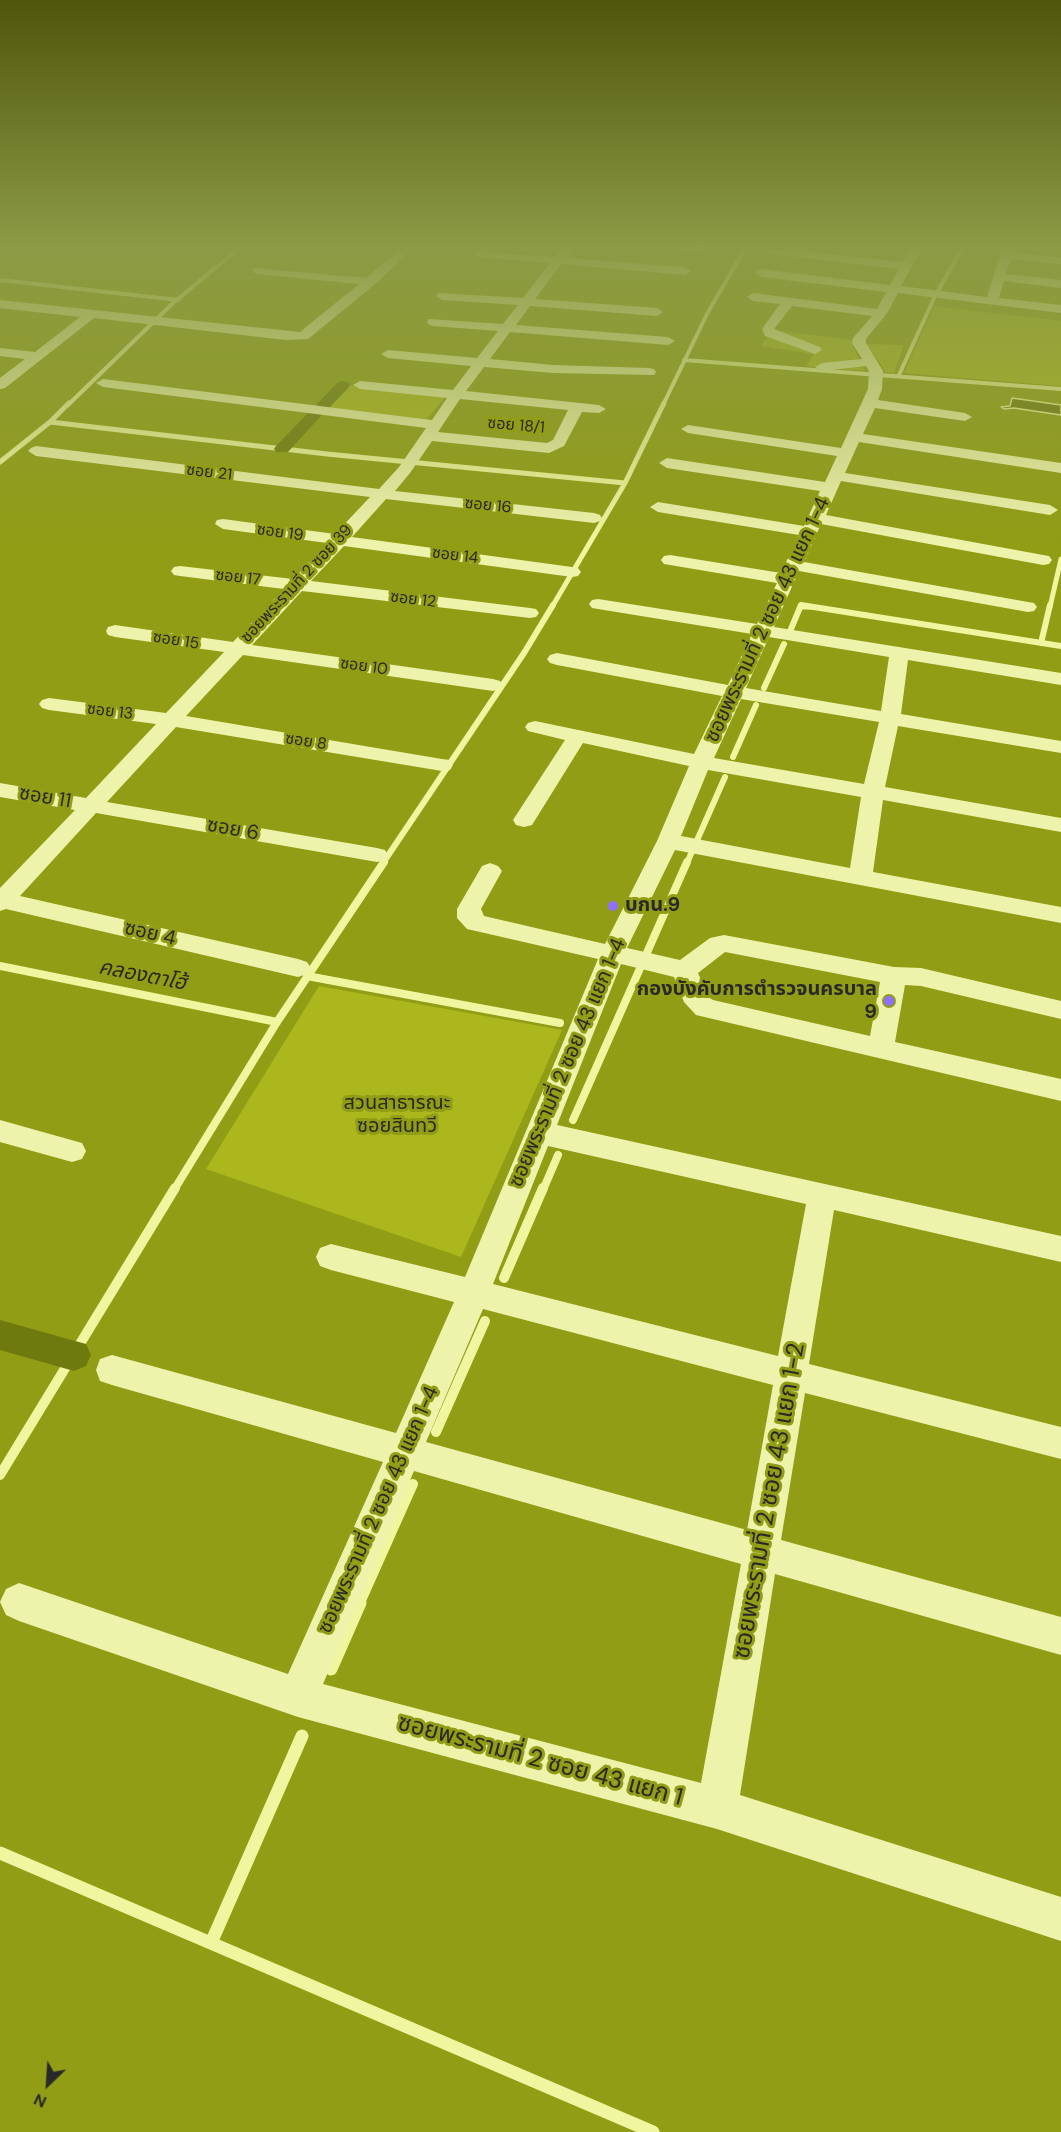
<!DOCTYPE html>
<meta charset="utf-8">
<style>
body{margin:0}
#map{position:relative;width:1061px;height:2132px;overflow:hidden;background:#919d15;font-family:"DM Sans",sans-serif}
canvas{display:block}
.north{position:absolute;left:18px;top:2054px;width:60px;height:60px;-webkit-text-stroke:4px #919d15;paint-order:stroke;rotate:205deg;font-size:16px;font-weight:700;line-height:24px;text-align:center;color:#292929}
.north::after{content:'';display:block;margin:auto;width:21px;height:27px;background:#292929;clip-path:polygon(50% 0,100% 100%,50% 72%,0 100%)}
</style>
<div id="map">
<canvas width="1061" height="2132"></canvas>
<div class="north">N</div>
</div>
<script>
const context = document.querySelector('canvas').getContext('2d');
context.lineJoin = 'round';
function fill(path, color) {
  context.fillStyle = color;
  context.fill(path, 'evenodd');
}
function poly(rows) {
  const path = new Path2D();
  for (const r of rows) {
    path.moveTo(r[0], r[1]);
    for (let i = 2; i < r.length; i += 2) path.lineTo(r[i], r[i + 1]);
  }
  return path;
}
function strokePath(path, color, width, dash) {
  context.strokeStyle = color;
  context.lineWidth = width;
  context.lineCap = dash ? 'butt' : 'round';
  context.setLineDash(dash || []);
  context.stroke(path);
}
function drawText(font, color, halo, rows, align = 'center') {
  context.font = font + ' "DM Sans","Noto Sans Thai",sans-serif';
  context.lineWidth = 6;
  context.setLineDash([]);
  context.textBaseline = 'middle';
  context.strokeStyle = halo;
  context.fillStyle = color;
  for (const [text, x, y, turn = 0] of rows) {
    context.save();
    context.translate(x, y);
    context.rotate((+turn || 0) * Math.PI / 180);
    context.textAlign = isNaN(turn) ? turn : align;
    if (halo) context.strokeText(text, 0, 0);
    context.fillText(text, 0, 0);
    context.restore();
  }
}
fill(poly([
 [934,306,1061,321,1061,386,904,373],
 [772,330,854,340,853,346,865,371,806,366,814,354,761,346],
 [866,344,904,345,894,373,886,372],
 [348,385,446,396,427,419,326,407],
 [319,986,562,1030,461,1257,206,1169]
]), '#acb71d');
const water = poly([
 [1012,398,1061,405,1061,415,1014,408,1004,409,1001,407,1010,406,1012,398]
]);
fill(water, '#6f7a0e');
strokePath(water, '#f0f69f', 1.5);
strokePath(poly([
 [0,280,178,300],
 [684,360,1061,389],
 [899,375,935,296,964,245],
 [68,405,173,303,243,245],
 [663,405,707,314,747,245]
]), '#f0f69f', 4);
strokePath(poly([
 [50,422,69,403],
 [0,462,50,422,327,454,625,483],
 [552,607,625,483,664,403],
 [800,607,811,607],
 [1050,607,1061,559]
]), '#f0f69f', 5);
strokePath(poly([
 [801,605,1061,646],
 [791,629,801,605],
 [1041,643,1050,605],
 [764,688,784,644],
 [733,757,756,705],
 [383,863,524,653,553,605],
 [687,863,725,777]
]), '#f0f69f', 6);
strokePath(poly([
 [0,966,277,1022],
 [307,976,560,1023],
 [573,1120,687,862],
 [174,1190,277,1022,384,862],
 [543,1190,558,1155]
]), '#f0f69f', 8);
strokePath(poly([
 [504,1278,543,1188],
 [436,1432,485,1321],
 [0,1475,175,1188],
 [359,1605,413,1484]
]), '#f0f69f', 10);
strokePath(poly([
 [331,1669,360,1603],
 [0,1853,653,2132],
 [211,1943,302,1736]
]), '#f0f69f', 13);
fill(poly([
 [343,381,348,382,350,385,348,388,329,408,319,408,316,405,319,402,338,382,343,381],
 [315,409,320,411,323,414,320,417,288,452,276,452,274,449,276,446,310,411,315,409],
 [0,1320,86,1344,91,1355,86,1366,74,1371,0,1350,0,1320]
]), '#6f7a0e');
fill(poly([
 [405,245,417,245,374,285,308,339,286,340,94,318,5,388,0,389,0,378,25,359,0,356,0,348,35,352,80,317,0,308,0,300,300,332,359,284,257,274,253,272,253,268,366,278,405,245],
 [564,245,575,245,566,258,685,267,691,271,685,275,561,264,535,299,657,308,663,312,657,316,530,306,516,325,668,337,675,341,668,345,510,332,490,359,553,365,649,368,654,369,656,372,654,375,553,373,484,367,466,391,599,405,606,409,599,413,582,412,564,446,549,453,432,441,410,473,395,491,594,513,600,515,602,518,600,521,594,523,386,499,352,537,572,567,578,568,581,572,578,576,572,577,344,546,311,581,530,608,536,609,539,613,536,617,530,618,302,591,252,645,493,679,500,681,503,685,500,689,493,691,243,655,186,716,442,759,450,760,453,765,450,770,442,771,176,727,107,802,377,848,385,850,388,855,385,860,377,862,96,813,20,896,298,959,307,962,311,968,307,974,298,977,6,909,0,911,0,888,75,810,0,797,0,783,86,798,156,724,49,710,42,708,39,704,42,700,49,698,166,713,224,652,115,637,108,635,106,631,108,627,115,625,233,642,284,589,180,576,174,575,171,571,174,567,180,566,293,579,327,543,223,529,215,524,217,520,223,519,335,534,370,497,36,456,28,451,31,448,36,446,379,489,399,467,426,428,103,387,96,383,103,379,432,420,447,398,360,389,353,385,360,381,453,390,471,366,388,358,381,354,388,350,477,358,498,331,433,326,429,325,427,322,429,319,503,324,518,305,442,300,436,296,438,293,523,298,550,263,479,257,475,256,475,252,555,257,564,245],
 [460,399,568,410,553,440,547,443,438,432,460,399],
 [652,245,696,245,707,249,701,252,657,248,652,245],
 [912,245,924,245,901,286,987,297,1003,245,1015,245,1012,252,1061,258,1061,264,1011,259,1006,274,1061,280,1061,288,1004,281,999,298,1061,305,1061,313,898,293,887,313,866,339,866,343,883,371,882,389,878,400,965,413,972,417,965,421,875,408,863,434,1061,463,1061,473,859,442,845,473,1050,505,1058,510,1050,515,841,481,826,515,1043,555,1049,556,1052,560,1049,564,1043,565,821,524,804,562,1028,602,1034,603,1037,607,1034,611,1028,612,799,571,774,627,1061,673,1061,685,908,660,901,714,1061,741,1061,753,898,726,885,787,1061,818,1061,832,883,800,873,872,1061,907,1061,923,675,850,627,948,680,960,710,938,724,935,894,967,921,968,1061,1001,1061,1019,921,986,905,985,895,1042,1061,1079,1061,1101,696,1015,684,1002,674,977,621,964,557,1125,1061,1236,1061,1262,834,1210,809,1364,1061,1427,1061,1459,805,1393,781,1540,1061,1617,1061,1655,775,1574,740,1795,1061,1897,1061,1941,717,1829,298,1717,19,1621,6,1615,0,1602,6,1589,19,1583,288,1674,383,1462,112,1385,100,1381,96,1370,100,1359,112,1355,396,1433,454,1302,331,1270,320,1266,316,1257,320,1248,331,1244,465,1277,598,959,467,929,457,918,457,909,482,866,490,863,498,866,502,871,481,909,484,916,605,944,657,841,689,766,583,743,532,825,524,827,516,825,513,820,565,740,528,731,525,727,528,723,535,721,694,754,722,696,557,665,550,663,547,659,550,655,557,653,728,685,752,634,598,609,592,608,589,604,592,600,598,599,757,624,777,583,670,565,664,564,661,560,664,556,670,555,781,573,799,535,658,512,650,507,658,502,804,526,820,491,667,468,659,463,667,458,825,482,837,456,688,433,681,429,688,425,841,448,868,389,869,371,866,366,822,371,815,367,822,363,862,359,852,343,853,338,872,316,792,306,774,329,820,347,822,350,815,354,765,336,762,329,780,304,753,301,747,297,753,293,877,309,886,292,761,277,755,273,761,269,890,285,899,269,772,254,766,251,772,248,903,262,912,245],
 [769,637,889,657,881,711,746,688,769,637],
 [741,699,879,722,864,784,714,758,741,699],
 [708,770,861,797,850,868,681,836,708,770],
 [725,952,880,982,870,1036,713,1000,708,997,698,973,725,952],
 [548,1146,806,1204,778,1356,493,1284,548,1146],
 [483,1309,773,1385,747,1530,426,1442,483,1309],
 [414,1471,741,1564,701,1783,323,1684,414,1471],
 [0,1120,82,1143,86,1151,82,1159,72,1162,0,1142,0,1120]
]), '#eef3ac');
const sky = context.createLinearGradient(0, 0, 0, 544);
sky.addColorStop(0, '#50560c');
sky.addColorStop(0.45, '#8c9a46');
sky.addColorStop(1, '#8c9a4600');
context.fillStyle = sky;
context.fillRect(0, 0, 1061, 544);
for (const [x, y, r, color] of [
 [613,906,6,"#906eff"],
 [889,1001,6,"#906eff"]
]) {
  const dot = new Path2D();
  dot.arc(x, y, r, 0, 2 * Math.PI);
  context.fillStyle = color;
  context.fill(dot);
  strokePath(dot, '#919d15', 2);
}
drawText('16px', '#292929', '#919d15', [
 ["ซอย 18/1",516,426,5],
 ["ซอย 21",209,473,7],
 ["ซอย 16",488,506,6],
 ["ซอย 19",280,533,8],
 ["ซอย 14",455,556,7],
 ["ซอย 17",238,578,7],
 ["ซอยพระรามที่ 2 ซอย 39",297,584,-47],
 ["ซอย 12",413,600,7],
 ["ซอย 15",176,641,9],
 ["ซอย 10",364,667,8],
 ["ซอย 13",110,712,7],
 ["ซอย 8",306,742,9]
]);
drawText('20px', '#292929', '#919d15', [
 ["ซอยพระรามที่ 2 ซอย 43 แยก 1-4",768,620,-65],
 ["ซอย 11",45,798,10],
 ["ซอย 6",233,830,10],
 ["ซอย 4",150,934,13],
 ["ซอยพระรามที่ 2 ซอย 43 แยก 1-4",568,1063,-67],
 ["ซอยพระรามที่ 2 ซอย 43 แยก 1-4",379,1510,-66]
]);
drawText('bold 20px', '#292929', '#919d15', [
 ["บกน.9",625,906],
 ["กองบังคับการตำรวจนครบาล",877,990,"right"],
 ["9",877,1013,"right"]
], 'left');
drawText('20px', '#282925', '#919d15', [
 ["สวนสาธารณะ",397,1104],
 ["ซอยสินทวี",397,1127]
]);
drawText('italic 21px', '#282822', '#919d15', [
 ["คลองตาโฮ้",142,976,11]
]);
drawText('24px', '#292929', '#919d15', [
 ["ซอยพระรามที่ 2 ซอย 43 แยก 1-2",770,1501,-80],
 ["ซอยพระรามที่ 2 ซอย 43 แยก 1",540,1761,15]
]);
</script>
